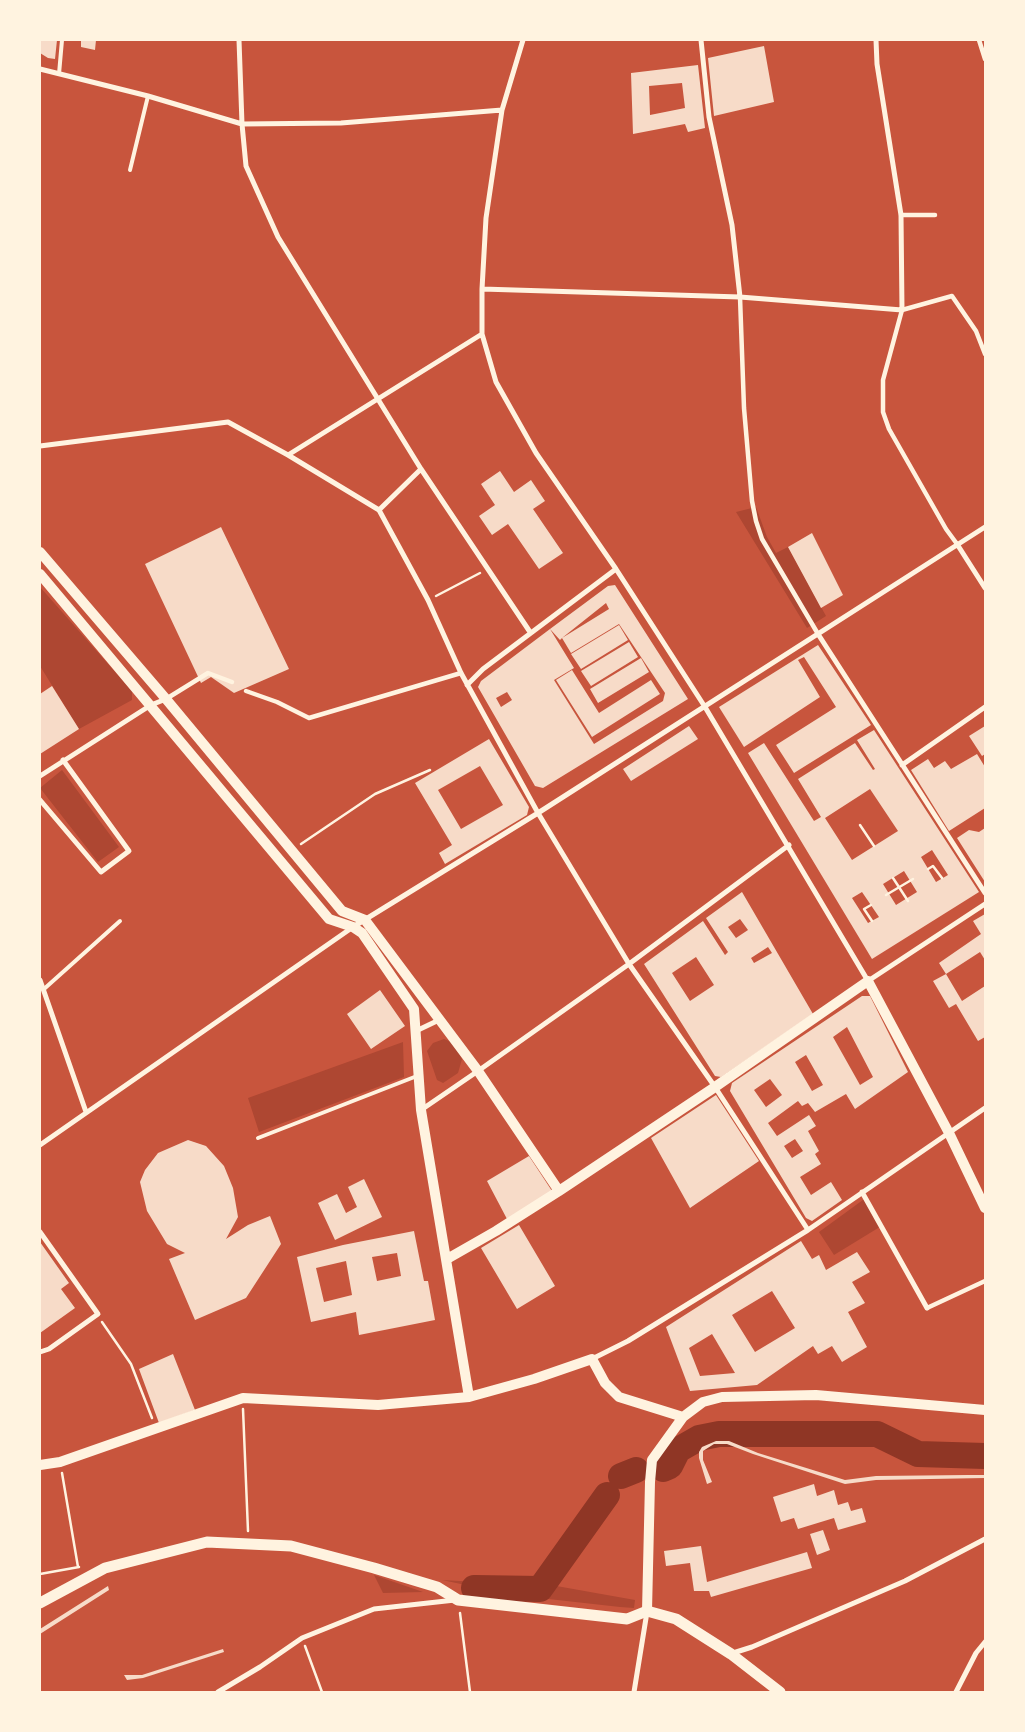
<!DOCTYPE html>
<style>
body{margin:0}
#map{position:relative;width:1025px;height:1732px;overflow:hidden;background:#c8553d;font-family:Signika,sans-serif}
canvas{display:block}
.frame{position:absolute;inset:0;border:41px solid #fff3e0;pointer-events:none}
</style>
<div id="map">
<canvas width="1025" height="1732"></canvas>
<div class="frame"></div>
</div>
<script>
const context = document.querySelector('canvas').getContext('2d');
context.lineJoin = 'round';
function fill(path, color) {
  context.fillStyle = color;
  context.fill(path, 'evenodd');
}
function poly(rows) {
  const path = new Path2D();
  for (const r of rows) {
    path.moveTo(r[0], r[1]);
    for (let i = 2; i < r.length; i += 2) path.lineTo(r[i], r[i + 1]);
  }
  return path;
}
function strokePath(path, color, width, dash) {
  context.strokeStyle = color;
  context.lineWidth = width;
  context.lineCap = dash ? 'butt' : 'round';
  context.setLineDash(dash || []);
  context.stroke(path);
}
fill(poly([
 [756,507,767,537,776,553,788,547,826,616,807,628,736,512],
 [40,587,132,691,132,700,79,729,40,666],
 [62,770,119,847,98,862,40,788],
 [444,1039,454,1043,462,1059,458,1073,443,1083,437,1080,427,1051,433,1043],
 [403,1042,404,1077,259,1132,248,1098],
 [867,1197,883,1225,834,1255,819,1232],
 [374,1575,423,1592,383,1593],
 [442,1580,495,1583,534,1582,635,1600,634,1608,620,1607,513,1595]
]), '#ae4732');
strokePath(poly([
 [663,1469,670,1466,678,1450,699,1438,719,1434,877,1434,918,1454,985,1456],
 [621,1476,636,1470],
 [474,1588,540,1589,607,1495]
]), '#8f3625', 26);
fill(poly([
 [40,40,57,40,55,59,48,58,40,53],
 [81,40,96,40,95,50,81,47],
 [764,46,774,102,714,116,708,58],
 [698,65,705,128,688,132,685,124,633,134,631,73],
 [682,83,685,108,650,115,649,86],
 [500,471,514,492,531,480,545,501,533,509,563,553,539,569,508,524,492,535,479,516,495,505,481,484],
 [221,527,289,669,234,693,211,677,201,683,145,564],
 [812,533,843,595,821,608,788,547],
 [615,585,688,699,543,788,535,786,478,687,481,681,550,629,574,668,554,680,594,744,663,701,665,693,619,624,571,653,562,638,560,640,550,629,608,586],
 [606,603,609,609,562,638],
 [507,692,512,700,501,707,496,698],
 [619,625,628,640,581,669,571,654],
 [629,642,638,657,591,686,581,671],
 [818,645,871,725,794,773,776,745,836,707,804,657,798,660,820,697,744,747,719,707],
 [641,658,649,672,598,703,590,689],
 [572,670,599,713,651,680,660,694,592,737,556,680],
 [52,686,79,729,40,754,40,694],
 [689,726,698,739,631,781,623,769],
 [985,726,985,754,982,756,969,736],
 [874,730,979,892,872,959,748,753,764,743,814,821,821,817,798,779,855,743,873,770,875,769,857,740],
 [870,789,898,831,852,860,825,818],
 [932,850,948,875,936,882,921,857],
 [904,871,917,892,896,905,883,884],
 [862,892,879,917,868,923,852,898],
 [489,739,529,807,527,815,445,864,439,853,452,845,415,783],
 [480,766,503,805,461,829,438,790],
 [977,754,985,767,985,808,949,831,911,770,928,759,934,768,945,761,951,769],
 [985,828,985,882,957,838,969,830,979,832],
 [742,892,813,1014,721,1077,715,1076,644,964,703,921,725,955,728,952,706,918],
 [740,919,748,930,736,938,728,927],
 [768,947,772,953,754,963,751,958],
 [696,957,714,985,690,1001,672,973],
 [985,914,985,960,980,952,946,974,962,1001,985,986,985,1037,978,1041,956,1004,949,1008,933,981,946,974,939,963,981,934,973,921],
 [380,990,405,1026,371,1049,347,1014],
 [862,996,870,996,908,1072,855,1109,846,1094,815,1112,808,1103,802,1106,798,1101,768,1123,777,1136,809,1115,816,1126,808,1131,819,1151,815,1154,821,1164,800,1177,811,1195,831,1182,842,1200,812,1221,806,1218,730,1091,732,1083],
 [847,1027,873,1077,860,1085,833,1037],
 [806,1055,823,1085,812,1091,795,1062],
 [770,1079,782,1095,766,1107,754,1090],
 [795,1139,803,1151,792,1158,784,1146],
 [716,1095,759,1161,690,1208,651,1138],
 [188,1140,206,1146,224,1166,233,1188,238,1217,226,1239,248,1225,270,1216,281,1244,246,1298,195,1320,169,1259,185,1253,167,1244,147,1211,140,1182,145,1170,158,1153],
 [529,1156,552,1191,507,1219,487,1181],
 [364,1179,382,1217,335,1240,318,1203,337,1194,346,1213,357,1207,348,1187],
 [519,1225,555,1286,517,1309,481,1248],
 [414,1231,424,1281,428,1281,435,1320,359,1335,356,1312,311,1322,297,1257,343,1245],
 [397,1253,401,1276,377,1281,372,1257],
 [346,1261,352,1295,324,1302,316,1268],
 [801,1241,812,1259,819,1255,826,1270,857,1252,870,1272,852,1282,865,1303,848,1312,867,1347,842,1362,832,1346,818,1354,813,1346,757,1385,690,1391,666,1327],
 [772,1291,795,1328,755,1352,732,1315],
 [712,1334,715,1339,735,1373,700,1376,689,1348],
 [40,1242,69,1283,61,1289,75,1308,40,1333],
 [173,1354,195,1410,159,1423,139,1369],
 [716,1441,729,1441,758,1453,845,1480,876,1476,967,1475,985,1475,985,1478,876,1480,845,1484,753,1454,727,1444,714,1444,703,1451,703,1460,712,1482,707,1484,699,1458,699,1452,702,1447],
 [814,1484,817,1496,834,1490,838,1505,848,1502,851,1511,862,1508,866,1522,838,1530,834,1518,798,1529,794,1518,781,1522,773,1497],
 [823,1530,830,1550,817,1555,810,1534],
 [701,1546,707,1582,807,1552,812,1568,711,1597,709,1591,694,1591,690,1563,666,1566,664,1551],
 [108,1586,109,1590,40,1634,40,1629],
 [223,1649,224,1652,143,1678,127,1680,124,1675,142,1675]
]), '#f7dbc8');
strokePath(poly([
 [436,596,480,573],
 [860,825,874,846],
 [301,844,375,794,430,770],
 [928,869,933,866,942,878],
 [893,878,908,901],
 [886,895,913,879],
 [871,905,864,909,872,921],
 [102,1322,131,1364,152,1418],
 [243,1409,248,1531],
 [62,1473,78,1567],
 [40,1574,79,1567],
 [460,1613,470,1692],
 [305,1646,322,1692]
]), '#fff3e0', 2.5);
strokePath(poly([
 [59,74,62,40],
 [130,170,148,96],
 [44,989,120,921],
 [258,1138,417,1076]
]), '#fff3e0', 4);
strokePath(poly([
 [979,40,985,59],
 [901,215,935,215],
 [740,297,744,408,752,501,756,521,762,539,818,634],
 [957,544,946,529,889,429,883,412,883,380,902,310,952,296,976,331,985,354],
 [246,691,277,702,309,718,461,673],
 [166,699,208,673,232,682],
 [927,1308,985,1281]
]), '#fff3e0', 4.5);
strokePath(poly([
 [239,40,242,124,246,166,278,237,421,469,530,632],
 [523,40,502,110,486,218,482,289,482,334,496,382,536,453,616,569,705,707,868,981,985,904],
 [701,40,709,117,732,225,740,297],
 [40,69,148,96,242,124,341,123,502,110],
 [482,289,740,297,902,310,901,215,877,64,876,40],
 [40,446,228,422,288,455,379,510,428,600,461,673,538,813,629,964,715,1087,808,1230],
 [288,455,482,334],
 [379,510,421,469],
 [957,544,985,588],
 [818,634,985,893],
 [467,685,483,669,616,569],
 [902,765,985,707],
 [40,776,151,705,166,699],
 [40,800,101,872,129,851,63,760],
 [40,980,86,1112],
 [416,1031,439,1020],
 [421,1110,478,1071,629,964,789,845],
 [40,1145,353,927,538,813,985,527],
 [862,1192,927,1308],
 [40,1232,98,1314,49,1349,40,1352],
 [592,1359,628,1341,808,1230,985,1108],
 [733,1653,752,1647,905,1581,985,1539],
 [218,1692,260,1667,302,1638,374,1609,455,1600],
 [634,1692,647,1612],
 [956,1692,976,1653,985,1642]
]), '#fff3e0', 5);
strokePath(poly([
 [40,552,166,699,342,911,365,920,478,1071,559,1191],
 [40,574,329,919,353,927,362,933,414,1009,421,1110,469,1397],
 [447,1259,496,1231,559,1191,715,1087,868,981,949,1133,985,1208],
 [40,1465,60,1462,243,1398,378,1405,469,1397,534,1379,592,1359,605,1383,619,1397,683,1417],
 [647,1611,650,1482,652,1460,683,1417,703,1402,722,1397,816,1395,985,1410]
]), '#fff3e0', 10);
strokePath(poly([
 [40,1603,105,1568,207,1542,291,1546,374,1568,437,1587,458,1600,627,1619,647,1611,676,1619,731,1654,780,1692]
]), '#fff3e0', 11);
</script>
